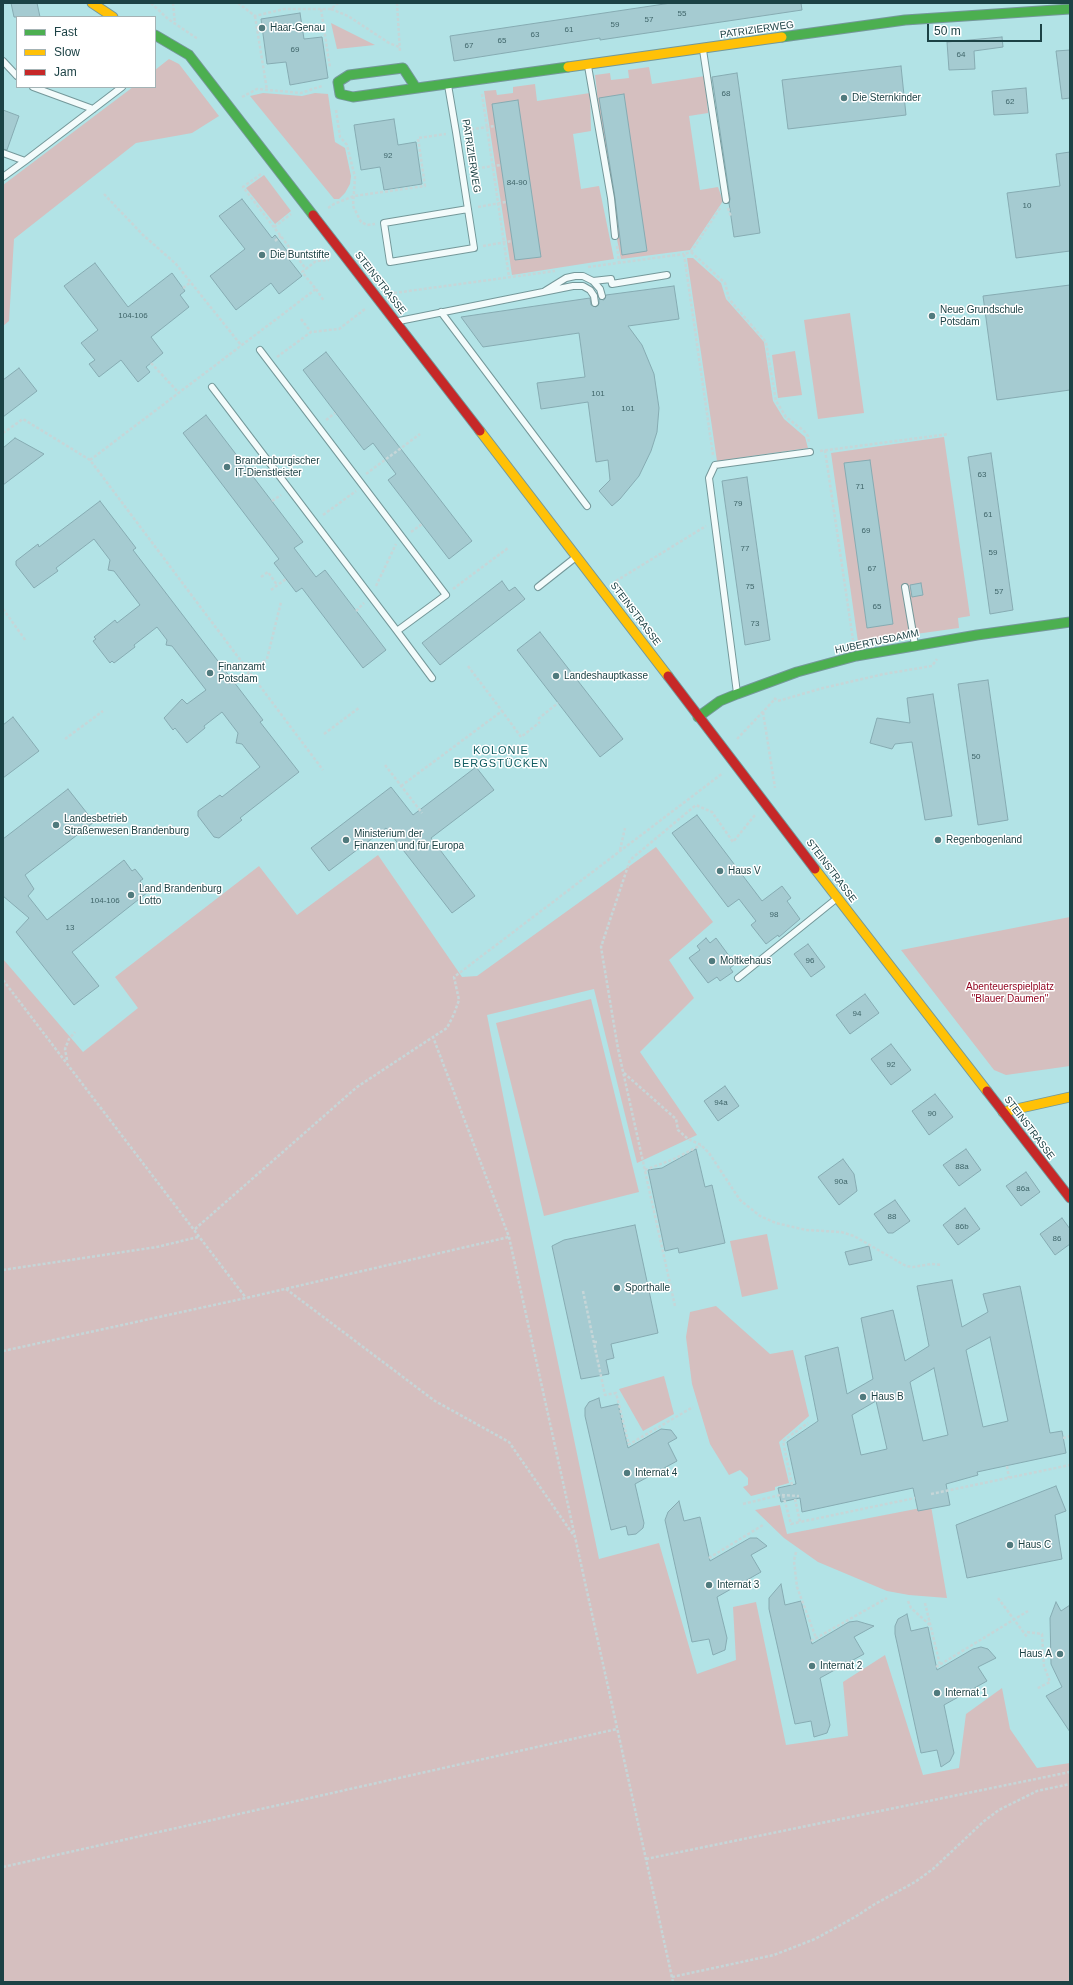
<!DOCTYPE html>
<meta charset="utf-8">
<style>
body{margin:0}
#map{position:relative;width:1073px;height:1985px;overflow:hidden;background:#b2e3e6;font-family:Arial,sans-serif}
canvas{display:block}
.frame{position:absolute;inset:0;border:4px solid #1c4245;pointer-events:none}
.legend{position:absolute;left:16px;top:16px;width:140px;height:72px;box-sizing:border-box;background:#fff;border:1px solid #a4b3b5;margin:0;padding:5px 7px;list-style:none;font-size:12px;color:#1c4245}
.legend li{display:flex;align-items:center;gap:8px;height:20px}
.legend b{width:20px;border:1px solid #a4b3b5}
.scale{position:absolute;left:927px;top:24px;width:115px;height:18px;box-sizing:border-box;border:2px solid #1c4245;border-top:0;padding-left:5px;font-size:12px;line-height:14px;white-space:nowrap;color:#1c4245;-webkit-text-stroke:3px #fff;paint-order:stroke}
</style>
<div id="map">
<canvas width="1073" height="1985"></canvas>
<div class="frame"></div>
<ul class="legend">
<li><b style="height:5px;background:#4caf50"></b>Fast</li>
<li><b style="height:5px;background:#ffc107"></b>Slow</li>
<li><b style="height:5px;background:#c62828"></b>Jam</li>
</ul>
<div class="scale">50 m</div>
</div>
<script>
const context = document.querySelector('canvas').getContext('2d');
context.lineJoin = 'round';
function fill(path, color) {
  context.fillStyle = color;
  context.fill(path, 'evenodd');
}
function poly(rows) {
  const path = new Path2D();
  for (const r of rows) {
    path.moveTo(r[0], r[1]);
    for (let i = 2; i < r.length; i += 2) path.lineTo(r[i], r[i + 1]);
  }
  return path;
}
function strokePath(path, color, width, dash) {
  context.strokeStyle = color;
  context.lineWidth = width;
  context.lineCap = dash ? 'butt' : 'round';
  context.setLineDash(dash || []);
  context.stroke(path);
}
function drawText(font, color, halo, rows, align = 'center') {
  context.font = font + ' Arial,sans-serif';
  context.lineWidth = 3;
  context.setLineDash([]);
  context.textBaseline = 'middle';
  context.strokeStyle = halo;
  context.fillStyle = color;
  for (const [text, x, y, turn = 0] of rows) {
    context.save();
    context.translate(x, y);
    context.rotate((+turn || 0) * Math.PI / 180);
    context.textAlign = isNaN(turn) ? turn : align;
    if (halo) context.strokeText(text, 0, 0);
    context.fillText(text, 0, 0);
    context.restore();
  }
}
fill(poly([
 [331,23,375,45,337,49],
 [169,59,179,64,219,116,192,133,136,143,14,239,9,321,3,326,3,185,133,87,155,87,155,70],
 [649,67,652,84,705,76,708,113,689,116,700,190,718,187,723,201,690,250,621,259,606,185,598,130,597,92,595,75,610,73,611,80,629,78,628,70],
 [535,84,537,101,590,93,591,131,573,134,581,189,599,186,614,259,512,275,484,91,496,90,497,95,513,93,513,87],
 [263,93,302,96,315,93,328,94,335,142,345,148,351,176,350,184,345,193,339,199,334,199,250,96],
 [264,175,291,211,275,224,246,188],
 [687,258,693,258,721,283,726,299,764,342,773,401,784,419,805,437,808,448,717,461],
 [850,313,864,413,818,419,804,320],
 [795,351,802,395,778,398,772,355],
 [944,437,970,616,958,618,959,628,858,642,831,453],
 [656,847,713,922,669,960,694,998,640,1052,697,1135,637,1163,594,989,487,1015,524,1200,599,1559,659,1543,697,1674,736,1660,733,1607,756,1602,786,1745,848,1736,843,1682,885,1655,923,1775,959,1768,966,1714,1002,1688,1010,1729,1037,1768,1070,1763,1070,1982,3,1982,3,959,83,1052,138,1008,115,977,259,866,297,915,378,855,462,977,477,976],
 [1070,917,1070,1066,1006,1075,994,1070,901,950],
 [591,999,639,1192,544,1216,496,1023],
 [767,1234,778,1289,742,1297,730,1241],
 [716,1306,770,1354,793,1350,809,1416,779,1442,789,1483,775,1487,775,1490,751,1496,743,1487,748,1485,748,1478,740,1470,729,1475,710,1444,692,1384,686,1337,690,1312],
 [664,1376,674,1414,643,1431,619,1389],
 [780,1505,787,1534,931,1506,947,1598,909,1595,887,1591,818,1562,784,1538,755,1510]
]), '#d5bfbf');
const building = poly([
 [11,3,37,3,40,17,14,17,11,3],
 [671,3,801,3,802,10,600,40,600,38,454,61,450,36,671,3],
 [300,13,304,39,322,37,328,78,290,85,286,62,267,64,261,19,300,13],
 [1002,37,1003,47,974,51,975,69,949,70,947,42,1002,37],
 [1070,50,1070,98,1062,99,1056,51,1070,50],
 [901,66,906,115,788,129,782,80,901,66],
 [737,73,760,233,734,237,729,203,730,199,712,77,737,73],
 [1026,88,1028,113,994,115,992,91,1026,88],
 [624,94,647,251,622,255,615,198,599,98,624,94],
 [518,100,541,257,515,260,492,104,518,100],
 [3,110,19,116,7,150,3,149,3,110],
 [394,119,398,145,416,142,422,184,384,190,380,167,361,170,354,125,394,119],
 [1070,152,1070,251,1016,258,1007,193,1060,186,1056,154,1070,152],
 [242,199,272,238,275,235,290,255,287,257,302,276,279,294,271,283,236,310,210,276,245,249,219,216,242,199],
 [95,263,128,307,172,273,185,291,180,295,189,307,151,337,163,353,146,367,150,372,138,382,121,360,99,377,89,364,95,360,81,343,98,330,64,286,95,263],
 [1070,285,1070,390,997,400,983,296,1070,285],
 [674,286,679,319,628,326,642,345,654,374,659,408,657,432,651,451,639,476,620,499,612,506,599,491,610,480,608,460,596,462,588,402,541,409,537,383,585,377,579,333,483,347,461,317,590,298,591,305,596,307,599,304,599,299,604,300,606,295,674,286],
 [326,352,472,541,449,559,388,480,396,474,373,443,364,450,303,370,326,352],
 [19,368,37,391,3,417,3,380,19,368],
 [206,415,303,542,294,548,316,577,325,570,386,650,363,668,302,588,296,592,274,563,279,559,183,433,206,415],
 [15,438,44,454,3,485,3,448,15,438],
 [991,453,1013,610,990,614,968,457,991,453],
 [870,460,893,624,867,628,844,463,870,460],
 [747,477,770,640,745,645,722,481,747,477],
 [100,501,136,548,133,550,263,720,260,722,299,772,240,818,242,820,219,838,214,837,198,816,198,811,220,795,222,797,260,767,242,744,236,743,238,733,222,712,204,726,205,728,187,743,175,728,173,730,164,718,182,699,187,704,206,690,172,646,166,645,167,640,157,627,134,645,135,647,114,663,112,661,110,663,93,641,96,639,94,637,115,620,117,623,140,605,114,571,108,570,110,560,94,539,56,568,58,571,34,588,16,565,16,561,38,544,39,547,100,501],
 [502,581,509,591,515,587,525,599,440,665,422,643,502,581],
 [921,583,923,595,912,597,910,585,921,583],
 [540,632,623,739,600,757,517,650,540,632],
 [988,680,1008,820,978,825,958,684,988,680],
 [933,694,952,816,925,820,912,742,895,744,892,749,870,743,877,718,910,723,907,698,933,694],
 [13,717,39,751,3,778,3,725,13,717],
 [476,767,494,790,431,838,475,896,452,913,386,828,329,871,311,848,391,787,413,815,476,767],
 [68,789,94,822,25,875,34,889,28,896,47,920,124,860,132,871,135,869,143,879,140,881,148,892,72,952,99,986,74,1005,16,932,29,918,3,896,3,839,68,789],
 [697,815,762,901,782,886,791,898,787,901,800,919,779,937,778,935,766,944,751,925,756,921,739,899,728,907,672,833,697,815],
 [706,938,710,943,716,938,735,964,730,968,733,972,720,981,717,977,708,983,689,958,700,950,697,946,706,938],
 [808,944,825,967,811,977,794,954,808,944],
 [865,994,879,1013,850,1034,836,1015,865,994],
 [891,1044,911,1070,891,1085,871,1059,891,1044],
 [725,1086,739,1106,718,1121,704,1101,725,1086],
 [935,1094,953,1117,929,1135,912,1111,935,1094],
 [696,1149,705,1187,712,1185,725,1243,679,1253,678,1248,665,1251,648,1170,662,1168,696,1149],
 [966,1149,981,1170,959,1186,943,1165,966,1149],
 [843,1159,854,1174,857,1191,839,1205,818,1177,843,1159],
 [1026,1172,1040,1192,1021,1206,1006,1186,1026,1172],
 [895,1200,910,1221,893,1233,888,1233,874,1214,895,1200],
 [965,1208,980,1229,958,1245,943,1225,965,1208],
 [1062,1218,1070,1229,1070,1244,1055,1255,1040,1234,1062,1218],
 [635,1225,658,1333,611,1344,614,1358,606,1360,609,1374,581,1379,552,1246,564,1240,635,1225],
 [869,1246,872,1260,849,1265,845,1252,869,1246],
 [952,1280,962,1327,988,1312,983,1294,1020,1286,1050,1433,1062,1431,1066,1453,977,1472,978,1475,946,1484,950,1505,918,1511,913,1488,802,1512,800,1498,781,1502,778,1488,796,1484,787,1442,818,1421,805,1356,838,1347,847,1394,873,1379,861,1318,893,1310,905,1361,929,1346,917,1286,952,1280],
 [990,1337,1008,1421,983,1427,966,1350,990,1337],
 [934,1368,948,1435,923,1441,910,1382,934,1368],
 [876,1401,887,1449,861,1455,852,1415,876,1401],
 [599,1398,601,1408,618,1404,628,1448,661,1429,671,1430,677,1438,668,1443,677,1461,635,1484,644,1523,643,1528,636,1534,628,1535,626,1526,611,1530,585,1416,585,1408,589,1402,599,1398],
 [1056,1486,1066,1511,1055,1515,1062,1559,967,1578,956,1525,1056,1486],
 [679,1501,684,1521,700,1517,710,1561,750,1538,757,1538,767,1546,751,1555,761,1572,717,1597,727,1638,725,1650,713,1655,709,1639,692,1642,665,1520,668,1512,679,1501],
 [781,1584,785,1605,801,1601,812,1644,849,1622,857,1621,874,1626,854,1637,864,1654,820,1678,830,1725,827,1733,814,1737,811,1721,795,1724,769,1609,769,1598,781,1584],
 [1056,1602,1061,1611,1070,1605,1070,1732,1046,1696,1062,1687,1051,1664,1050,1618,1056,1602],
 [907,1614,911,1631,928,1627,937,1670,973,1649,981,1647,988,1649,996,1658,978,1667,987,1681,944,1705,954,1753,950,1761,941,1767,937,1750,921,1753,895,1634,895,1626,898,1619,907,1614]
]);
fill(building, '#a5cbd1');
strokePath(building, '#86abb2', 1);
const lane = poly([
 [703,50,726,200],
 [3,61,17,76],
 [588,66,611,198,615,236],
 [448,85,456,132,474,248,390,262,384,223,468,209],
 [33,87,93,109],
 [3,153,25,161,122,87],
 [3,177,25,161],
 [593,281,611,279,612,284,667,275],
 [545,291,566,278,575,276,583,276,593,281,600,289,602,296],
 [441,312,587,506],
 [399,321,573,286,583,286,590,290,594,296,595,303],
 [260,350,446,595,397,631,432,678],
 [212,387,397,631],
 [538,587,576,557],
 [905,587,915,645],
 [737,693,709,478,715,465,810,452],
 [738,978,836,899]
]);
const fast = poly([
 [155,35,189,55,313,215],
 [782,37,905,20,1070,9],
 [416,88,403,68,349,75,338,82,340,94,353,97,568,67],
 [698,717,720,701,737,694,797,672,856,656,977,635,1070,622]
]);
const slow = poly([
 [92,3,113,17],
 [568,67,782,37],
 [480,431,668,676],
 [815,869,987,1091],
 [1003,1112,1070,1097]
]);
const jam = poly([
 [313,215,480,431],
 [668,676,815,869],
 [987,1091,1070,1198]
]);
strokePath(lane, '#74989a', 8);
strokePath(fast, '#74989a', 11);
strokePath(slow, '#74989a', 11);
strokePath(jam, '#74989a', 11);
strokePath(poly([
 [151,3,168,19,198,39],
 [173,3,175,24],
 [238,3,255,16,284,9,331,9,338,3],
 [397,3,400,52],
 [321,9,330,68],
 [331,9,348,16,389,43,399,47],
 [255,16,267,90],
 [482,94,509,277],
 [242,97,257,89,301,93,322,86],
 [336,110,340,137,347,145,355,177,353,206,361,222,367,225,375,224],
 [466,130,495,126],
 [472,169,501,165],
 [261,174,243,187,306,269],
 [104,194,143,235,176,264,241,345],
 [478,207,506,202],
 [328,208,334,204,354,196,425,186,418,138,446,134],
 [728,208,731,217],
 [274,227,291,214],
 [275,241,281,236],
 [483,246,512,241],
 [617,246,619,263],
 [691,252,725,283,729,299,766,342,776,401,786,417,804,431,808,436,809,443],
 [284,253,291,249],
 [588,267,684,254],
 [183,288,191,282],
 [316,289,324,301],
 [394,293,555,271],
 [301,319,311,332],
 [277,357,311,332,339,329,365,309],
 [151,363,179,393],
 [326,420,335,413],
 [3,433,23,419,90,460,323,770],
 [825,450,853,640],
 [820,451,949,434],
 [713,455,684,254,691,252,720,208],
 [90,460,316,289,302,272,316,261,329,260],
 [366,474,420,434],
 [272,501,281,495],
 [323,515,356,491],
 [411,532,422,524],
 [261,577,268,572,277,585],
 [616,581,706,526],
 [376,586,396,544],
 [453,589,508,548],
 [271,590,286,579],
 [3,609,26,641],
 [356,611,364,603],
 [468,666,502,711],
 [235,683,267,659,281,602],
 [774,698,778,701,823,688,884,674,932,666,937,659],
 [763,712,775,788],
 [538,719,558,703],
 [324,734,360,707],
 [65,739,103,711],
 [737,739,775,699],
 [385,765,422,813],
 [401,786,502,711,521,737,540,722],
 [620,850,625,828],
 [3,980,246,1298],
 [67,1060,65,1049,69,1039,75,1032],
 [624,1073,676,1119,678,1130,688,1139,701,1145,709,1153,740,1200,760,1216,776,1223,806,1230,841,1232,854,1236,906,1266,913,1267,931,1264,942,1265],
 [645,1170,674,1159,701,1145],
 [195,1229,357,1087,433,1037],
 [3,1270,157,1247,198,1237],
 [286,1289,435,1401,509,1442,574,1536],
 [583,1291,605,1395,616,1393,629,1445],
 [675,1306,618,1049,601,947,630,860,696,805,712,812,733,842,755,815],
 [594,1342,598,1342],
 [3,1351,246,1298,509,1237],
 [1063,1438,1070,1436],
 [628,1445,693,1407],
 [1007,1466,1009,1478],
 [792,1485,783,1441,808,1423],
 [931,1494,1070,1465],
 [783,1495,791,1524,800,1522],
 [795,1499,800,1522,915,1498],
 [743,1504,780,1495,799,1496],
 [796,1552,794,1561,797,1587,816,1638],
 [709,1558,763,1525],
 [998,1598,1027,1637],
 [908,1601,911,1608,931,1626],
 [925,1603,940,1665],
 [1027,1632,1042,1634,1044,1666,1050,1682,1036,1689],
 [811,1641,887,1598],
 [936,1667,1028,1611],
 [646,1859,1070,1772],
 [3,1867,617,1729],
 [672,1977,774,1955,815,1939,855,1917,875,1904,915,1882,933,1869,983,1822,999,1810,1037,1791,1070,1784],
 [673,1982,509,1237,433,1037,447,1028,454,1014,459,1000,454,977,723,773]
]), '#c6d6d8', 2.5, [3, 2]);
strokePath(lane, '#f3fbfb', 6);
strokePath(fast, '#4caf50', 9);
strokePath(slow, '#ffc107', 9);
strokePath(jam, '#c62828', 9);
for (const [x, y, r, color] of [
 [262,28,4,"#507a7d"],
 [844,98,4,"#507a7d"],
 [262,255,4,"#507a7d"],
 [932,316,4,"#507a7d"],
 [227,467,4,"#507a7d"],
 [210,673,4,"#507a7d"],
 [556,676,4,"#507a7d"],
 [56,825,4,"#507a7d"],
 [346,840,4,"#507a7d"],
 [938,840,4,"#507a7d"],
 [720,871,4,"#507a7d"],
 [131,895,4,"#507a7d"],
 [712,961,4,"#507a7d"],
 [617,1288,4,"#507a7d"],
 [863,1397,4,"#507a7d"],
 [627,1473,4,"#507a7d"],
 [1010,1545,4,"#507a7d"],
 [709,1585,4,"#507a7d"],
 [1060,1654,4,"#507a7d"],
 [812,1666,4,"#507a7d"],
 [937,1693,4,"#507a7d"]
]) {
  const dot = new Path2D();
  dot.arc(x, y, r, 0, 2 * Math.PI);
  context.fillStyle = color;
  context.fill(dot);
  strokePath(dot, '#fff', 1.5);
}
drawText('8px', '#40666a', null, [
 ["55",682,14],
 ["57",649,20],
 ["59",615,25],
 ["61",569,30],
 ["63",535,35],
 ["65",502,41],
 ["67",469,46],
 ["69",295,50],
 ["64",961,55],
 ["68",726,94],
 ["62",1010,102],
 ["92",388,156],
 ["84-90",517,183],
 ["10",1027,206],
 ["104-106",133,316],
 ["101",598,394],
 ["101",628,409],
 ["63",982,475],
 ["71",860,487],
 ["79",738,504],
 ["61",988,515],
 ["69",866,531],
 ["77",745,549],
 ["59",993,553],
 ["67",872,569],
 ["75",750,587],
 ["57",999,592],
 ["65",877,607],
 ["73",755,624],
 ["50",976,757],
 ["104-106",105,901],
 ["98",774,915],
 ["13",70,928],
 ["96",810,961],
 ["94",857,1014],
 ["92",891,1065],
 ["94a",721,1103],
 ["90",932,1114],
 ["88a",962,1167],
 ["90a",841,1182],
 ["86a",1023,1189],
 ["88",892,1217],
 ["86b",962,1227],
 ["86",1057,1239]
]);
drawText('10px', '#1c4245', '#fff', [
 ["Haar-Genau",270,28],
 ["Die Sternkinder",852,98],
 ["Die Buntstifte",270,255],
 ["Neue Grundschule",940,310],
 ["Potsdam",940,322],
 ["Brandenburgischer",235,461],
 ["IT-Dienstleister",235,473],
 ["Finanzamt",218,667],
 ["Potsdam",218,679],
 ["Landeshauptkasse",564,676],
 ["Landesbetrieb",64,819],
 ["Straßenwesen Brandenburg",64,831],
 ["Ministerium der",354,834],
 ["Finanzen und für Europa",354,846],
 ["Regenbogenland",946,840],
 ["Haus V",728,871],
 ["Land Brandenburg",139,889],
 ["Lotto",139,901],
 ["Moltkehaus",720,961],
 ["Sporthalle",625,1288],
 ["Haus B",871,1397],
 ["Internat 4",635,1473],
 ["Haus C",1018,1545],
 ["Internat 3",717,1585],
 ["Haus A",1052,1654,"right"],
 ["Internat 2",820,1666],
 ["Internat 1",945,1693]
], 'left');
drawText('10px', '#1c4245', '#fff', [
 ["PATRIZIERWEG",757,30,-8],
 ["PATRIZIERWEG",471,156,81],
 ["STEINSTRASSE",380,283,52],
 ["STEINSTRASSE",635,614,53],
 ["HUBERTUSDAMM",877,642,-12],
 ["STEINSTRASSE",831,871,53],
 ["STEINSTRASSE",1029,1128,53]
]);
drawText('10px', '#90001d', '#fff', [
 ["Abenteuerspielplatz",1010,987],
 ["\"Blauer Daumen\"",1010,999]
]);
context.letterSpacing = '1px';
drawText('11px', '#0f5c61', '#fff', [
 ["KOLONIE",501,751],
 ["BERGSTÜCKEN",501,764]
]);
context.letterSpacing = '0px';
</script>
